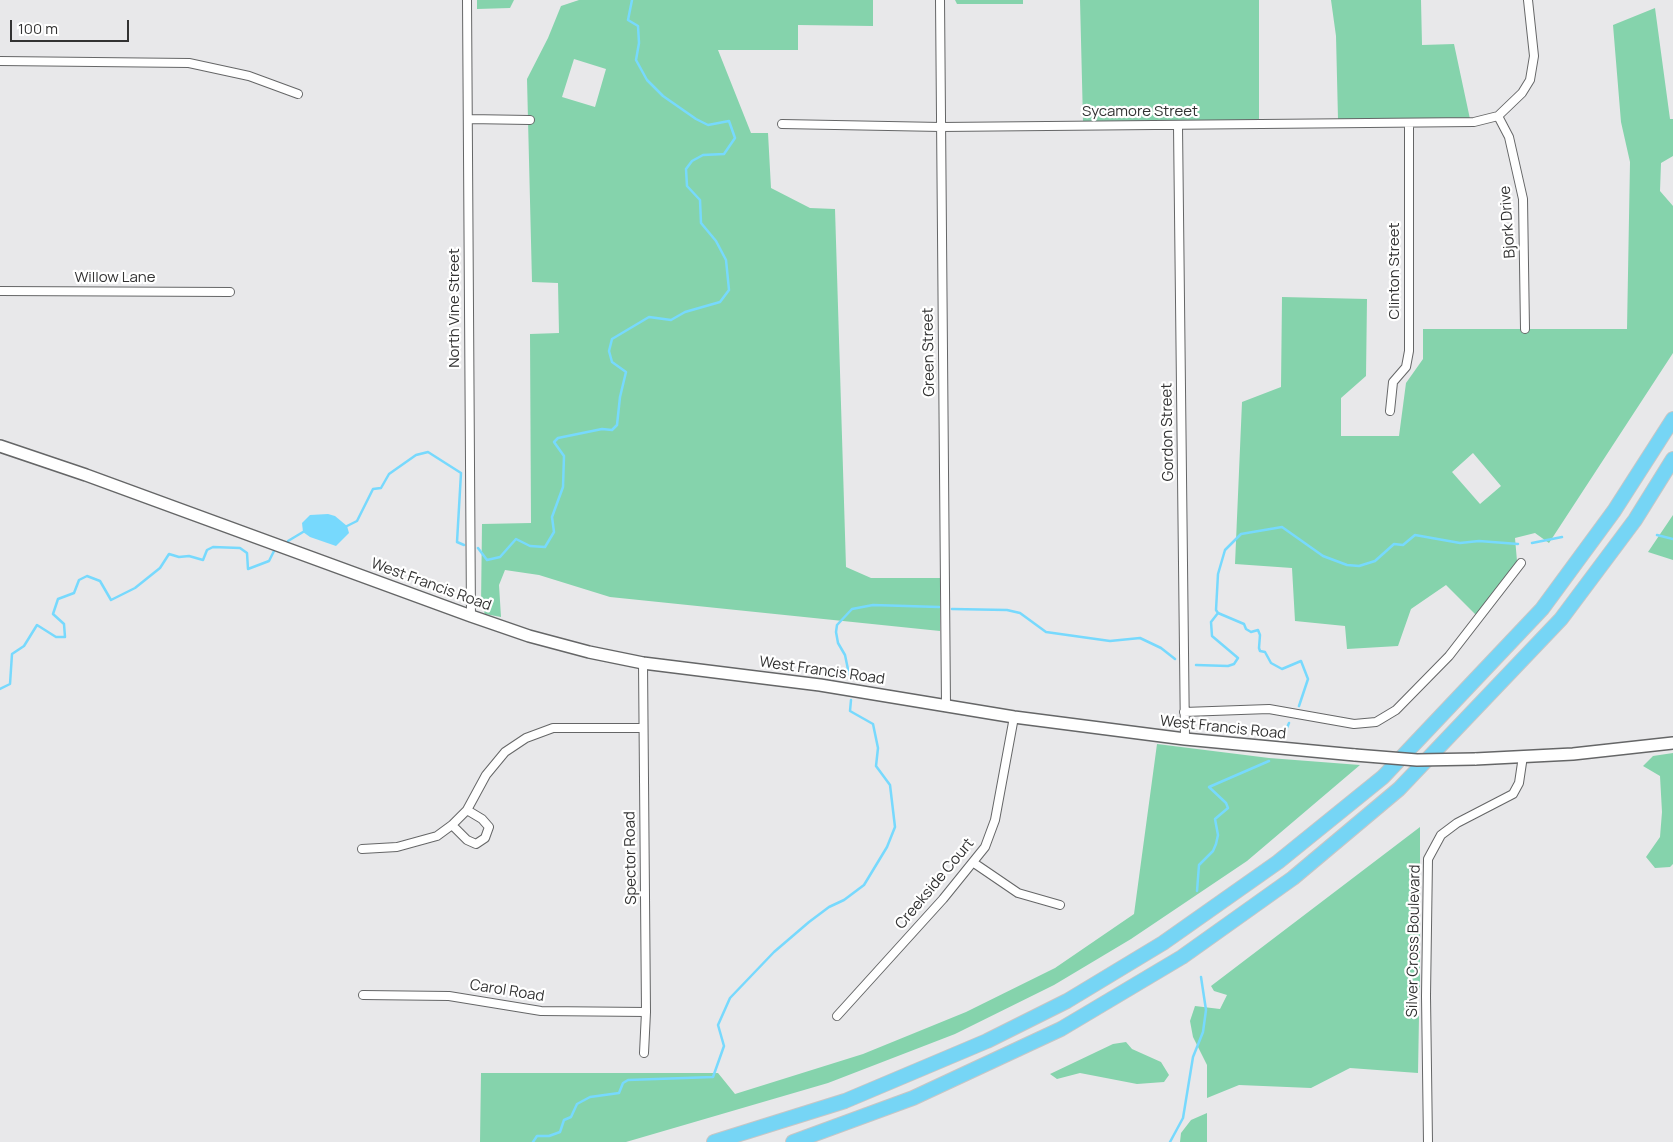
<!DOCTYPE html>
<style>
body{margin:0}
#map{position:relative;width:1673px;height:1142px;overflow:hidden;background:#e8e8ea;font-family:Manrope,sans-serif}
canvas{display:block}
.scale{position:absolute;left:10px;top:20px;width:119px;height:22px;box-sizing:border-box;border:2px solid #323232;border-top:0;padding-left:6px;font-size:15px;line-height:18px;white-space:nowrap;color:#323232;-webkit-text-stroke:4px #fff;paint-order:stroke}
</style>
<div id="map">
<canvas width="1673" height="1142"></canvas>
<div class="scale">100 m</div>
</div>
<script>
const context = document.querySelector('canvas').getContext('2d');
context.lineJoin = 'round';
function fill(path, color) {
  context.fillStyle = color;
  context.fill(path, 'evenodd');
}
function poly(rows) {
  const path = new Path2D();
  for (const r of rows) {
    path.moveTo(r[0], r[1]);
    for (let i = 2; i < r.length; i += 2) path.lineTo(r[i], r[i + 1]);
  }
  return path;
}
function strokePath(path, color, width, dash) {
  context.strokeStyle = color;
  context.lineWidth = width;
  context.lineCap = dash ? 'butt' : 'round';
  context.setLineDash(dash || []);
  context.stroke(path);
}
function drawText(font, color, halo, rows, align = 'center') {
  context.font = font + ' Manrope,sans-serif';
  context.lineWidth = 4.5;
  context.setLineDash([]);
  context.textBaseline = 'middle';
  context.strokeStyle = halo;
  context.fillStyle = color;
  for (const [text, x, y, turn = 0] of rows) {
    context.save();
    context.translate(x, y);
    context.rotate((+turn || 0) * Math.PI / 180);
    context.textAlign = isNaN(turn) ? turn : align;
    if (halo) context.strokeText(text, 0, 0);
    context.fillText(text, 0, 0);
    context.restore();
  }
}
fill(poly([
 [477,0,514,0,510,8,477,9],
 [579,0,873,0,873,26,798,25,798,50,718,50,751,133,768,133,771,188,810,208,835,209,846,567,871,578,940,578,940,631,610,597,539,575,505,570,499,585,501,617,485,614,481,605,482,524,531,523,530,334,559,333,558,283,532,282,527,79,548,38,561,6],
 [574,59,606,69,595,107,562,97],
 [955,0,1023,0,1023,4,957,4],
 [1080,0,1259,0,1259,120,1083,121],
 [1331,0,1421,0,1422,45,1454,44,1470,119,1338,119,1336,36],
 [1655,8,1670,119,1673,119,1673,156,1661,163,1660,191,1673,206,1673,353,1549,543,1535,533,1515,538,1517,561,1477,616,1446,585,1411,609,1398,646,1347,649,1345,626,1295,621,1292,568,1235,564,1242,402,1281,387,1282,297,1367,299,1366,376,1341,398,1341,436,1399,436,1406,383,1423,359,1423,329,1627,329,1630,162,1621,122,1613,25],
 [1473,453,1501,486,1480,504,1452,472],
 [1673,515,1673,560,1648,552],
 [1157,744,1269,758,1360,765,1247,861,1131,939,1054,985,955,1034,828,1083,626,1142,480,1142,481,1073,718,1073,735,1094,863,1054,966,1012,1055,968,1134,914],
 [1673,753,1673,864,1670,867,1655,868,1646,857,1660,837,1662,812,1660,776,1643,766,1653,756],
 [1420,827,1420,990,1410,1000,1411,1012,1419,1016,1418,1073,1350,1068,1311,1088,1239,1085,1207,1098,1207,1065,1193,1037,1190,1021,1195,1006,1220,1009,1227,995,1214,991,1211,986],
 [1126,1042,1132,1049,1161,1062,1169,1075,1164,1082,1137,1084,1080,1073,1057,1079,1050,1074,1113,1044],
 [1207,1113,1207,1142,1180,1142,1181,1133,1191,1120]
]), '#85d3ac');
fill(poly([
 [328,514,335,516,347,526,349,533,336,546,310,537,303,532,302,523,310,515]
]), '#77d9fd');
strokePath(poly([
 [347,526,357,521,373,489,381,488,389,474,416,455,428,452,461,473,457,542,464,545],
 [1657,535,1673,539],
 [288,541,303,532],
 [1532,543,1562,537],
 [478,548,487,560,500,557,516,539,530,546,545,547,554,532,552,517,563,487,564,456,554,442,558,438,602,429,612,430,617,425,620,397,626,372,612,362,609,351,612,339,649,317,671,320,685,312,720,302,729,290,726,260,716,241,701,223,700,200,687,186,686,169,692,161,703,155,724,154,735,138,729,121,708,125,696,119,663,96,647,80,636,60,639,43,638,26,628,20,632,0],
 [952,609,1007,610,1020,613,1046,632,1110,641,1140,638,1161,648,1175,659],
 [1196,665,1228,666,1234,664,1238,658,1212,636,1211,622,1218,613],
 [850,679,845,655,838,643,836,632,837,625,852,609,873,605,939,607],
 [0,689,10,684,12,654,24,646,37,625,56,637,65,637,64,624,53,614,58,599,74,593,79,580,87,576,100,581,111,600,135,588,160,568,169,554,179,557,189,556,203,560,207,550,213,547,240,548,247,553,248,569,269,561,275,549],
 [1299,706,1308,679,1301,661,1282,669,1271,663,1265,652,1260,651,1259,648,1260,635,1258,630,1251,632,1246,629,1244,624,1218,613,1216,610,1218,574,1225,550,1241,534,1282,527,1323,556,1347,565,1359,566,1375,561,1394,544,1403,545,1415,535,1460,543,1479,541,1518,544],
 [1283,737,1289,723],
 [1197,891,1199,865,1213,851,1216,844,1218,835,1215,819,1228,808,1226,803,1209,787,1269,761],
 [533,1142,537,1136,549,1136,560,1132,564,1120,571,1117,577,1104,590,1097,619,1093,623,1083,628,1080,713,1077,724,1046,718,1025,730,998,774,952,809,922,829,907,844,900,864,885,887,847,895,827,890,785,876,766,878,748,873,724,850,711,851,700],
 [1170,1142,1183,1118,1193,1057,1203,1032,1206,1010,1201,977]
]), '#77d9fd', 2.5);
const street = poly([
 [467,0,471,616],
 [940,0,946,705],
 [0,61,189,63,249,76,298,94],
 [1498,116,1509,137,1523,199,1525,329],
 [468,119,530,120],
 [782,124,941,127,1474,122,1498,116,1522,93,1530,80,1534,56,1528,0],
 [1178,126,1185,739],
 [0,291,230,292],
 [1390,411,1393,382,1406,367,1409,351,1409,124],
 [643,663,646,1012,644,1053],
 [1184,712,1269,709,1354,724,1376,722,1396,710,1449,656,1521,563],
 [452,825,467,840,476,844,485,838,489,827,482,819,467,810],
 [362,849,397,847,437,836,452,825,467,810,486,775,505,752,526,738,553,728,643,728],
 [974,863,1018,893,1060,905],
 [363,995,449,996,541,1011,646,1012],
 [837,1016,943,899,985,847,995,820,1014,717],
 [1428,1142,1426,996,1428,859,1441,835,1457,823,1513,794,1519,783,1523,756]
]);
const secondary = poly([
 [0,446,86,475,471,616,529,636,589,652,643,663,820,685,1014,717,1185,739,1355,755],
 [1475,759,1573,754,1673,743]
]);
const highway = poly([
 [714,1142,845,1101,987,1041,1067,1001,1163,943,1278,862,1383,777,1542,609,1614,511,1673,419],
 [793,1142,913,1098,1061,1029,1182,957,1293,878,1399,789,1561,619,1635,520,1673,459]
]);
strokePath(street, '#656667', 10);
strokePath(secondary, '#656667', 14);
strokePath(highway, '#c6c6c6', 16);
strokePath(street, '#fff', 8);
strokePath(secondary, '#fff', 11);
strokePath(highway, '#76d5f5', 14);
const secondaryBridge = poly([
 [1355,755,1417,760,1475,759]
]);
strokePath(secondaryBridge, '#656667', 14, []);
strokePath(secondaryBridge, '#fff', 11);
drawText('15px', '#323232', '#fff', [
 ["Sycamore Street",1140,112],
 ["Bjork Drive",1508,222,-94],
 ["Clinton Street",1395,271,-90],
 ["Willow Lane",115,278],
 ["North Vine Street",455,308,-90],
 ["Green Street",929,352,-91],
 ["Gordon Street",1168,432,-91],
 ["West Francis Road",431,585,20],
 ["West Francis Road",822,671,8],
 ["West Francis Road",1223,728,6],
 ["Spector Road",631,858,-91],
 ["Creekside Court",935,884,-50],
 ["Silver Cross Boulevard",1414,941,-89],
 ["Carol Road",507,991,9]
]);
</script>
